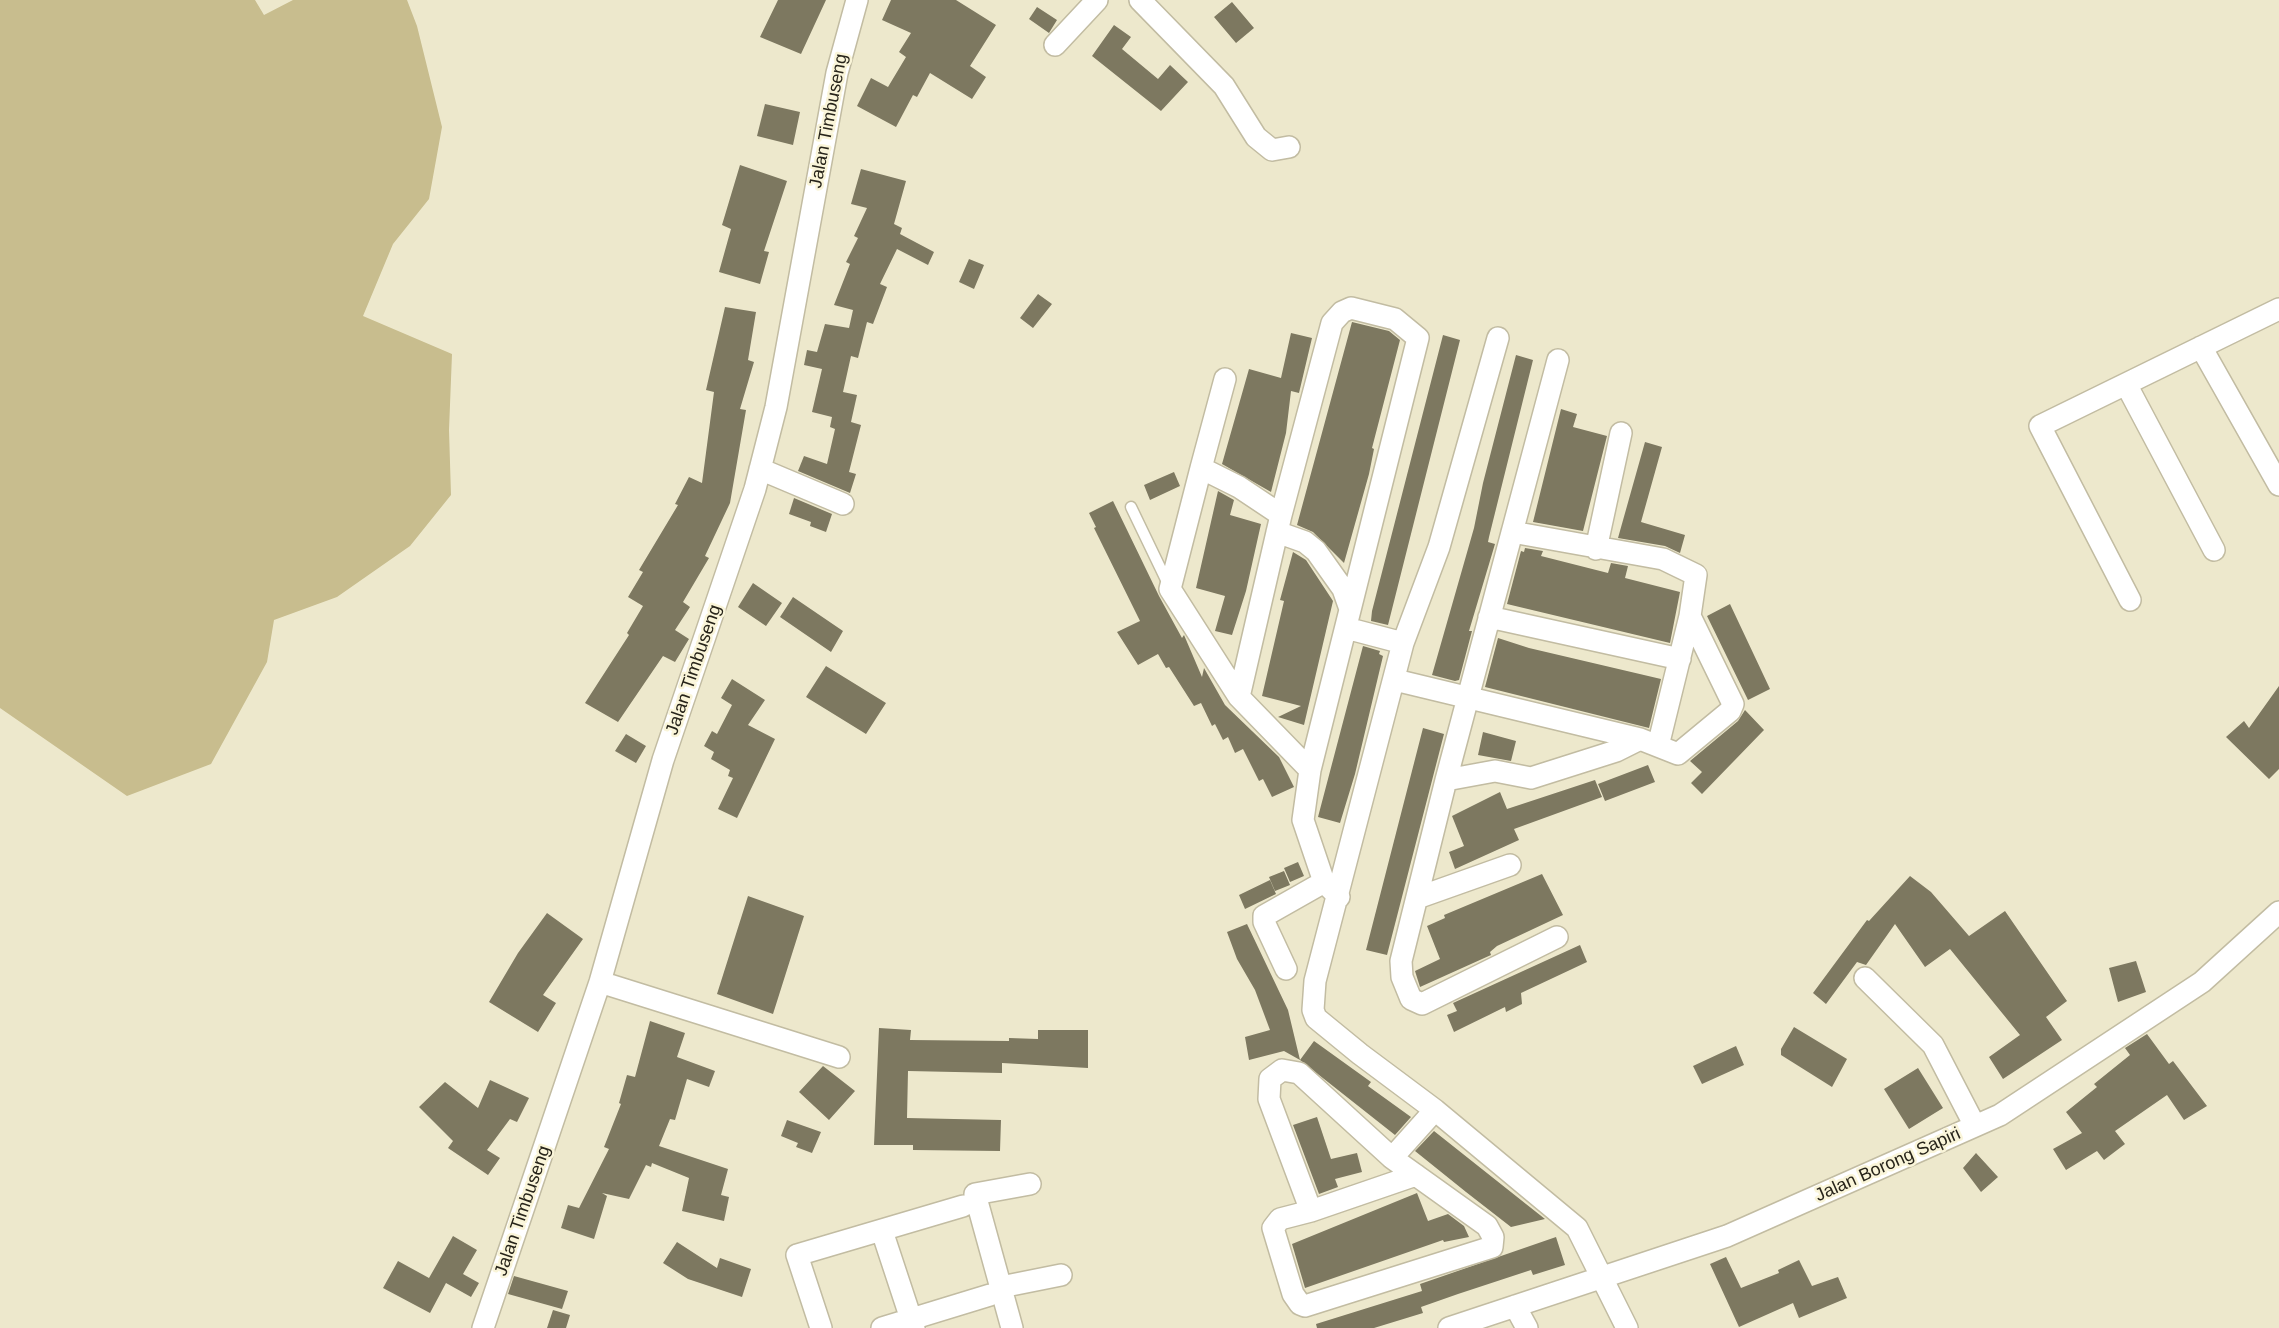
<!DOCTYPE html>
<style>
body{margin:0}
canvas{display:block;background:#ede8cc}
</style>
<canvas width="2279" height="1328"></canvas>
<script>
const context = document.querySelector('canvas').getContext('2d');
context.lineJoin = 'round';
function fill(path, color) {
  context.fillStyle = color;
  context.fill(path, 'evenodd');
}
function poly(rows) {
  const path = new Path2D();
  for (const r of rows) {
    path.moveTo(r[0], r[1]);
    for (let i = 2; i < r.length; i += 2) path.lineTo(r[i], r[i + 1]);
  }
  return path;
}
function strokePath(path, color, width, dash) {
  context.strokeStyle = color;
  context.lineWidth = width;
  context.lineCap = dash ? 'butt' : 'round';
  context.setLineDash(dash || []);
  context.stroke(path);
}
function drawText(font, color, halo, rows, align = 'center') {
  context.font = font + ' Helvetica,sans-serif';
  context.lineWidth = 5;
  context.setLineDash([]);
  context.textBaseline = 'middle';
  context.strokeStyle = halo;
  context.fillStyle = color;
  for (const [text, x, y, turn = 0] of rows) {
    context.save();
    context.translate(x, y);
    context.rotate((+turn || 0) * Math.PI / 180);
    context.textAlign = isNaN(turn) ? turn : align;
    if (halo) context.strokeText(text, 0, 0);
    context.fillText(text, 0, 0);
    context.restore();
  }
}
fill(poly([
 [0,0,255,0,264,15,293,0,407,0,417,26,442,127,429,199,393,244,363,316,452,354,449,430,451,495,410,546,337,597,274,620,267,662,211,764,127,796,0,708]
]), '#c8bd8e');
fill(poly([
 [778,0,826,0,801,54,760,37],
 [891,0,956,0,996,25,970,66,986,77,972,99,930,73,917,97,913,95,896,127,857,106,871,78,888,87,906,57,899,52,911,33,882,20],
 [1232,2,1254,28,1236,43,1214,17],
 [1037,7,1057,20,1049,33,1029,19],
 [1114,25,1131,37,1122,49,1158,79,1170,65,1188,82,1161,111,1092,56],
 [765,104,800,112,793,145,757,136],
 [740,165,787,181,764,251,769,252,760,284,719,272,731,229,722,225],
 [861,169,906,181,894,224,902,228,900,234,934,252,928,265,897,249,880,284,887,287,873,324,867,322,858,358,851,356,843,392,857,395,851,422,861,425,849,472,856,474,850,493,798,471,804,456,827,464,835,429,830,427,832,417,812,412,822,369,804,365,807,350,817,352,825,324,849,328,853,310,834,305,850,264,846,262,858,238,854,236,867,208,851,204],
 [969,259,984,265,974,289,959,282],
 [1038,294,1052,304,1033,328,1020,318],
 [725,307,756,312,748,360,754,362,740,409,746,410,730,503,705,556,709,558,683,602,690,607,675,630,689,639,675,662,663,656,618,722,585,703,629,635,627,633,643,606,628,597,643,572,639,570,678,505,675,504,689,477,702,483,714,392,706,390],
 [1352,322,1389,331,1400,340,1372,448,1374,449,1369,474,1344,563,1313,532,1297,525],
 [1291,333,1312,338,1299,393,1291,391,1286,433,1271,492,1222,464,1249,369,1281,378],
 [1443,335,1460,340,1388,625,1371,621,1372,611],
 [1516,355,1533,360,1489,537,1488,542,1495,544,1469,631,1472,631,1459,680,1455,681,1432,675,1474,528,1483,483],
 [1561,409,1577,414,1573,427,1607,436,1583,531,1533,522],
 [1645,442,1662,447,1641,522,1685,535,1680,553,1665,546,1618,538],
 [1174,472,1180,486,1150,500,1144,485],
 [1218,491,1234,500,1230,515,1261,524,1246,591,1232,635,1215,631,1225,596,1196,588],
 [794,498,832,514,826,532,810,526,811,522,789,514],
 [1113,501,1159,596,1182,638,1184,635,1202,677,1204,668,1225,705,1279,757,1294,787,1272,797,1263,779,1259,781,1243,749,1235,753,1228,737,1223,740,1215,724,1212,726,1201,703,1194,706,1169,667,1166,668,1158,654,1138,665,1117,632,1140,621,1094,528,1096,527,1089,513],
 [1525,548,1543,551,1541,556,1608,573,1611,563,1628,566,1625,578,1680,592,1670,643,1507,604,1521,551,1524,552],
 [1293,552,1306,560,1333,601,1304,725,1278,717,1301,706,1262,696,1284,601,1280,600],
 [753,583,782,603,766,626,738,607],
 [793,597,843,631,831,652,780,617],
 [1730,604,1770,689,1748,700,1707,616],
 [1498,638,1529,648,1661,679,1649,728,1485,687],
 [1363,646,1380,651,1379,654,1383,656,1355,774,1340,823,1318,817],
 [826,666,886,703,866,734,806,697],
 [732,679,765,700,748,725,775,739,737,818,718,809,733,778,728,776,730,770,711,759,714,752,704,746,712,731,717,734,732,705,721,698],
 [2279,686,2279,769,2269,779,2226,737,2244,721,2249,728],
 [1745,710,1764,730,1702,794,1691,783,1702,772,1690,761,1738,721],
 [1423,728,1444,734,1387,955,1366,950],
 [1483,732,1516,741,1511,761,1478,755],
 [626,734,646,746,636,763,615,751],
 [1648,765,1655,782,1605,801,1598,784],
 [1595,780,1602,797,1514,829,1519,840,1455,869,1449,852,1464,846,1452,816,1500,792,1507,809],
 [1298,862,1304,876,1290,882,1284,868],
 [1284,871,1290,885,1275,891,1269,877],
 [1542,874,1563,915,1497,946,1490,952,1491,955,1420,987,1415,971,1440,959,1427,926,1445,918,1444,915],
 [1910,876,1931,892,1969,936,2005,911,2067,1001,2046,1017,2062,1040,2003,1079,1989,1057,2020,1035,1950,949,1925,967,1895,924,1866,965,1857,962,1826,1004,1813,993,1867,920,1869,921],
 [1270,880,1276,894,1245,909,1239,895],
 [748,896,804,916,773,1014,717,994],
 [547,913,583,939,543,995,556,1003,538,1032,489,1002,518,953],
 [1247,924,1288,1010,1300,1060,1284,1051,1249,1060,1245,1037,1270,1030,1255,990,1237,959,1227,932],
 [1580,945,1587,962,1521,993,1522,1004,1506,1012,1505,1007,1454,1032,1447,1015,1457,1011,1453,1003],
 [2136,961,2146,992,2118,1002,2109,968],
 [650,1021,685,1033,677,1057,715,1071,709,1087,687,1079,675,1120,670,1119,659,1146,728,1169,721,1195,729,1197,724,1221,682,1211,689,1178,652,1163,651,1167,646,1165,629,1199,602,1193,607,1196,594,1239,561,1228,568,1205,579,1208,609,1149,604,1147,621,1104,619,1103,627,1075,635,1077],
 [1794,1027,1847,1059,1832,1087,1781,1055,1781,1049],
 [879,1028,911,1030,910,1040,1009,1041,1009,1038,1038,1039,1038,1030,1088,1030,1088,1068,1002,1063,1002,1073,908,1071,907,1118,1001,1120,1000,1151,913,1150,913,1145,874,1145],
 [2147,1034,2169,1064,2173,1061,2207,1106,2184,1120,2167,1095,2115,1131,2125,1144,2104,1160,2097,1151,2066,1170,2053,1149,2082,1133,2066,1112,2097,1087,2094,1084,2130,1055,2125,1048],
 [1314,1041,1371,1082,1368,1086,1411,1117,1395,1135,1300,1060],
 [1736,1046,1744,1065,1702,1084,1693,1066],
 [823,1066,855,1091,829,1120,799,1092],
 [1918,1068,1943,1108,1909,1129,1884,1089],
 [490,1080,529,1098,517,1122,510,1119,487,1150,500,1158,488,1175,448,1148,453,1141,419,1107,445,1082,478,1108],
 [1317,1117,1331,1159,1357,1153,1362,1172,1335,1179,1338,1187,1319,1194,1293,1125],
 [787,1120,821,1132,812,1153,796,1147,798,1143,781,1136],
 [1434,1131,1526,1204,1545,1219,1511,1227,1466,1192,1415,1151],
 [1976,1153,1998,1177,1981,1192,1963,1168],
 [1417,1193,1428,1221,1448,1214,1464,1226,1469,1237,1444,1242,1443,1240,1305,1288,1292,1244],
 [453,1236,477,1250,463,1274,479,1283,471,1297,446,1283,430,1313,383,1288,398,1261,429,1278],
 [1556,1237,1565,1265,1533,1275,1531,1270,1458,1294,1421,1307,1423,1313,1374,1328,1317,1328,1316,1324,1422,1291,1420,1284],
 [677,1242,717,1268,720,1258,751,1269,742,1297,688,1279,663,1263],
 [1726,1257,1741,1288,1779,1273,1778,1270,1799,1260,1812,1286,1838,1277,1847,1298,1799,1318,1793,1303,1739,1327,1710,1264],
 [514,1276,568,1291,562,1309,508,1294],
 [553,1310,570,1315,566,1328,547,1328]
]), '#7d7860');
const lane = poly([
 [1131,507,1169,586]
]);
const street = poly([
 [1140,0,1224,86,1256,137,1272,150,1289,147],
 [1055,45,1097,0],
 [1498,338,1439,547,1403,643,1315,981,1313,1010,1316,1018,1360,1054,1435,1110,1577,1228,1627,1328],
 [2201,347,2279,485],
 [2126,384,2214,550],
 [1201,468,1225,379],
 [760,469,843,504],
 [1281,515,1239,487,1201,468,1170,589,1239,697,1310,770,1303,820,1324,882,1339,897],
 [1277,532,1305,542,1316,551,1343,589,1350,609],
 [1512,532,1663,559,1696,575,1690,616,1658,746],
 [1596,549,1621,433],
 [2130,600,2040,426,2279,309],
 [1489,617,1680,659],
 [1346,628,1403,643],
 [1395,680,1640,739,1678,754,1730,711,1733,704,1690,616],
 [1239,697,1281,515,1332,323,1342,312,1351,308,1395,319,1418,338,1310,770],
 [1446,780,1495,771,1531,778,1616,751,1640,739],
 [1417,898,1510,865],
 [1557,937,1422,1004,1411,999,1402,977,1401,961,1446,780,1558,360],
 [1286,969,1264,922,1264,916,1324,882],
 [1865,978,1933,1045,1975,1126],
 [600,982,839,1057],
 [1392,1158,1299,1073,1282,1070,1270,1079,1269,1099,1311,1211,1280,1219,1273,1228,1293,1294,1300,1304,1305,1306,1492,1247,1493,1237,1487,1226,1392,1158,1435,1110],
 [1311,1211,1416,1175],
 [882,1231,914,1328],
 [1001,1287,1061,1275],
 [1515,1306,1527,1328],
 [483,1328,600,982,663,760,755,489,776,407,837,73,857,0],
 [821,1328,797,1255,963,1206],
 [882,1328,990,1295],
 [1012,1328,975,1194,1030,1184],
 [1449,1328,1727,1236,2000,1115,2202,982,2279,912]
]);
strokePath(lane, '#c2bca2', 13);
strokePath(street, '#c2bca2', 24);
strokePath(lane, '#fff', 10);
strokePath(street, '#fff', 21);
drawText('18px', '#27241a', '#faf5d9', [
 ["Jalan Timbuseng",829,121,-79],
 ["Jalan Timbuseng",694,670,-71],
 ["Jalan Borong Sapiri",1888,1165,-24],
 ["Jalan Timbuseng",523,1211,-71]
]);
</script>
